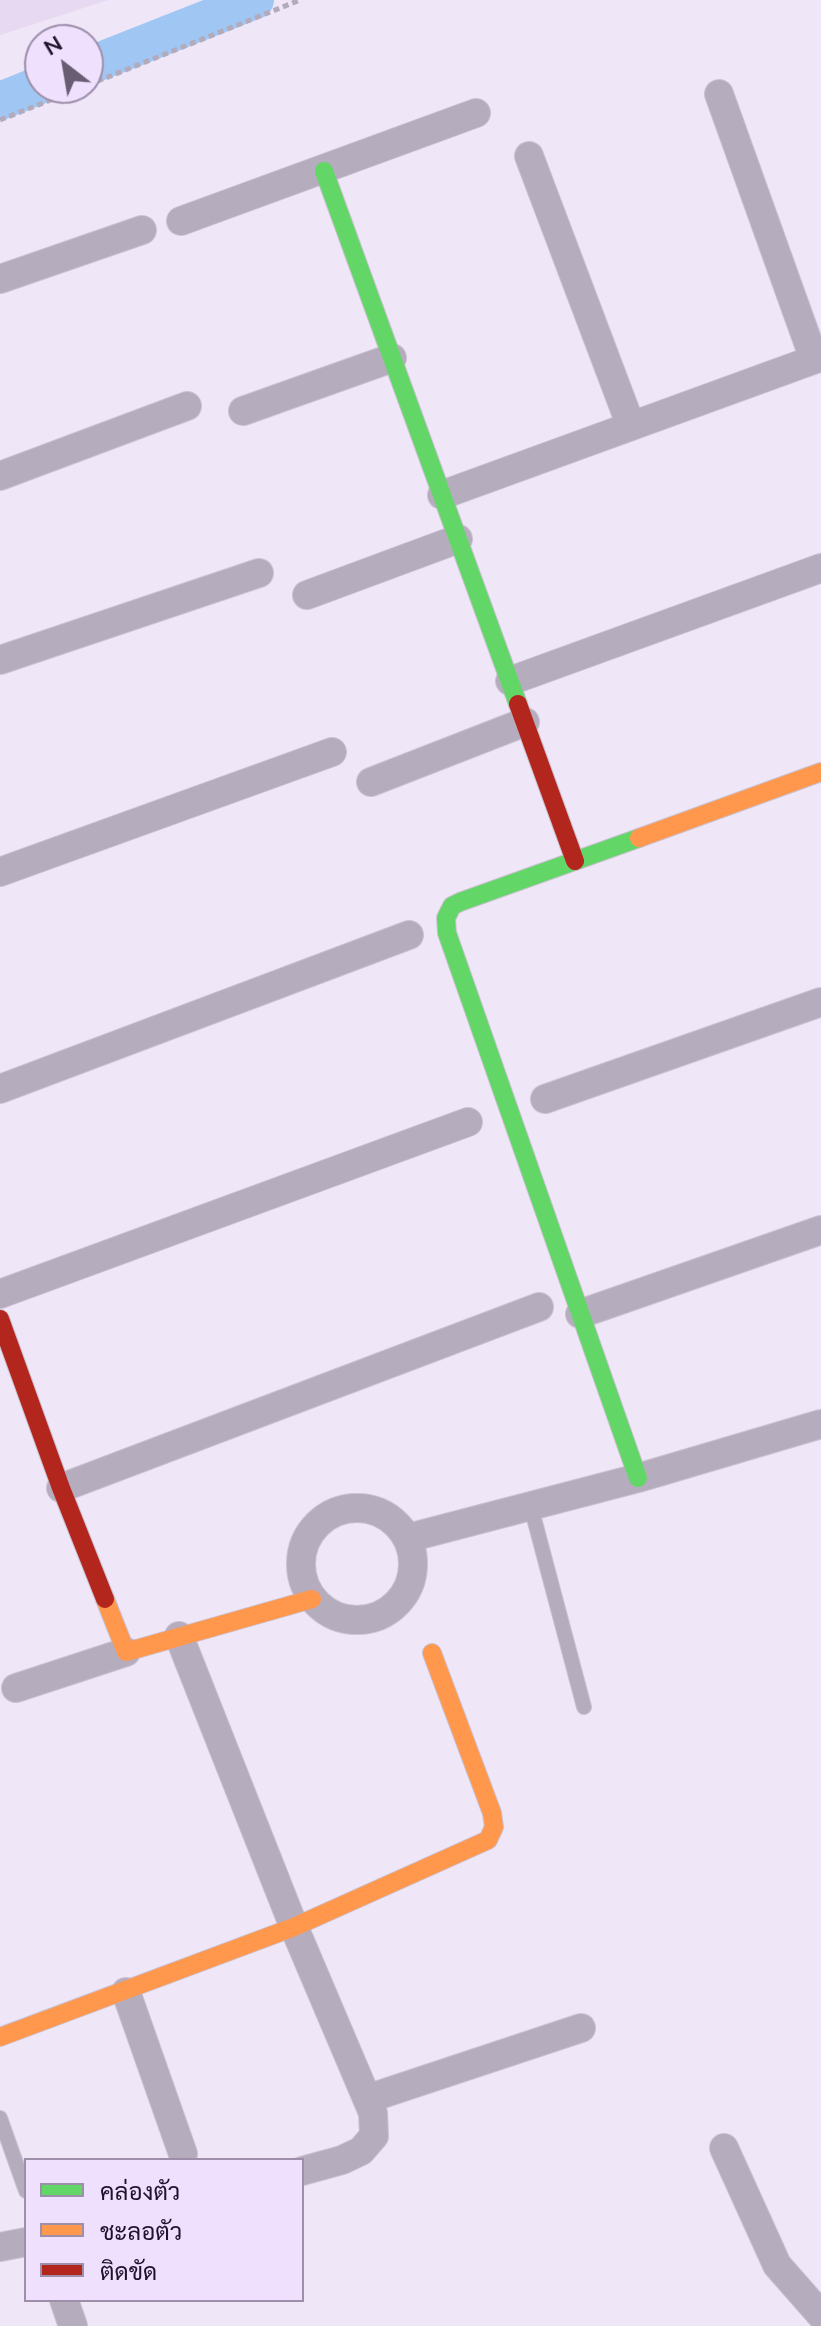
<!DOCTYPE html>
<meta charset="utf-8">
<style>
body{margin:0}
#map{position:relative;width:821px;height:2326px;overflow:hidden;background:#efe6f7;font-family:Mulish,Sarabun,sans-serif}
canvas{display:block}
.legend{position:absolute;left:24px;top:2158px;width:280px;height:144px;box-sizing:border-box;background:#efe0fd;border:2px solid #9d8eaa;margin:0;padding:10px 14px;list-style:none;font-size:24px;color:#21132d}
.legend li{display:flex;align-items:center;gap:16px;height:40px}
.legend b{width:40px;border:2px solid #9d8eaa}
.north{position:absolute;left:24px;top:24px;width:80px;height:80px;box-sizing:border-box;background:#efe0fd;border:2px solid #9d8eaa;border-radius:50%;rotate:329deg;font-size:22px;font-weight:700;line-height:32px;text-align:center;color:#21132d}
.north::after{content:'';display:block;margin:auto;width:28px;height:36px;background:#695d74;clip-path:polygon(50% 0,100% 100%,50% 72%,0 100%)}
</style>
<div id="map">
<canvas width="821" height="2326"></canvas>
<ul class="legend">
<li><b style="height:10px;background:#63d668"></b>คล่องตัว</li>
<li><b style="height:10px;background:#ff974d"></b>ชะลอตัว</li>
<li><b style="height:10px;background:#b3261e"></b>ติดขัด</li>
</ul>
<div class="north">N</div>
</div>
<script>
const context = document.querySelector('canvas').getContext('2d');
context.lineJoin = 'round';
function fill(path, color) {
  context.fillStyle = color;
  context.fill(path, 'evenodd');
}
function poly(rows) {
  const path = new Path2D();
  for (const r of rows) {
    if (r.length === 3) {
      path.moveTo(r[0] + r[2], r[1]);
      path.arc(r[0], r[1], r[2], 0, 2 * Math.PI);
      continue;
    }
    path.moveTo(r[0], r[1]);
    for (let i = 2; i < r.length; i += 2) path.lineTo(r[i], r[i + 1]);
  }
  return path;
}
function strokePath(path, color, width, dash) {
  context.strokeStyle = color;
  context.lineWidth = width;
  context.lineCap = dash ? 'butt' : 'round';
  context.setLineDash(dash || []);
  context.stroke(path);
}
fill(poly([
 [0,0,108,0,0,35]
]), '#e6d9f1');
strokePath(poly([
 [88,66,255,0],
 [0,101,40,85]
]), '#a0c6f3', 38);
const lane = poly([
 [531,1507,584,1707],
 [0,2118,26,2191]
]);
const street = poly([
 [719,94,814,359],
 [529,156,631,426],
 [181,221,476,113],
 [0,279,142,230],
 [243,411,392,358],
 [0,476,187,406],
 [442,495,821,357],
 [307,595,458,539],
 [0,660,259,573],
 [510,681,821,568],
 [371,782,525,722],
 [0,872,332,752],
 [0,1089,409,935],
 [545,1099,821,1002],
 [0,1294,468,1122],
 [580,1314,821,1230],
 [61,1488,539,1307],
 [357,1564,56],
 [408,1538,638,1478,821,1424],
 [179,1636,294,1927,373,2113,374,2136,361,2151,342,2160,302,2171],
 [16,1688,126,1652],
 [126,1992,183,2154],
 [367,2099,581,2028],
 [724,2148,777,2265,821,2315],
 [0,2247,26,2242],
 [64,2300,73,2326]
]);
const fast = poly([
 [324,171,518,704],
 [638,1478,447,933,446,918,452,906,460,902,639,838]
]);
const slow = poly([
 [639,838,821,772],
 [105,1599,126,1652,312,1599],
 [0,2037,294,1927,488,1840,494,1827,492,1813,432,1653]
]);
const jam = poly([
 [518,704,575,861],
 [0,1319,61,1488,105,1599]
]);
strokePath(lane, '#cac2d1', 16);
strokePath(street, '#cac2d1', 30);
strokePath(fast, '#cac2d1', 20);
strokePath(slow, '#cac2d1', 20);
strokePath(jam, '#cac2d1', 20);
strokePath(poly([
 [88,85,300,0],
 [0,120,81,88]
]), '#b3aabb', 5, [6, 4]);
strokePath(lane, '#b5acbe', 14);
strokePath(street, '#b5acbe', 28);
strokePath(fast, '#63d668', 18);
strokePath(slow, '#ff974d', 18);
strokePath(jam, '#b3261e', 18);
</script>
